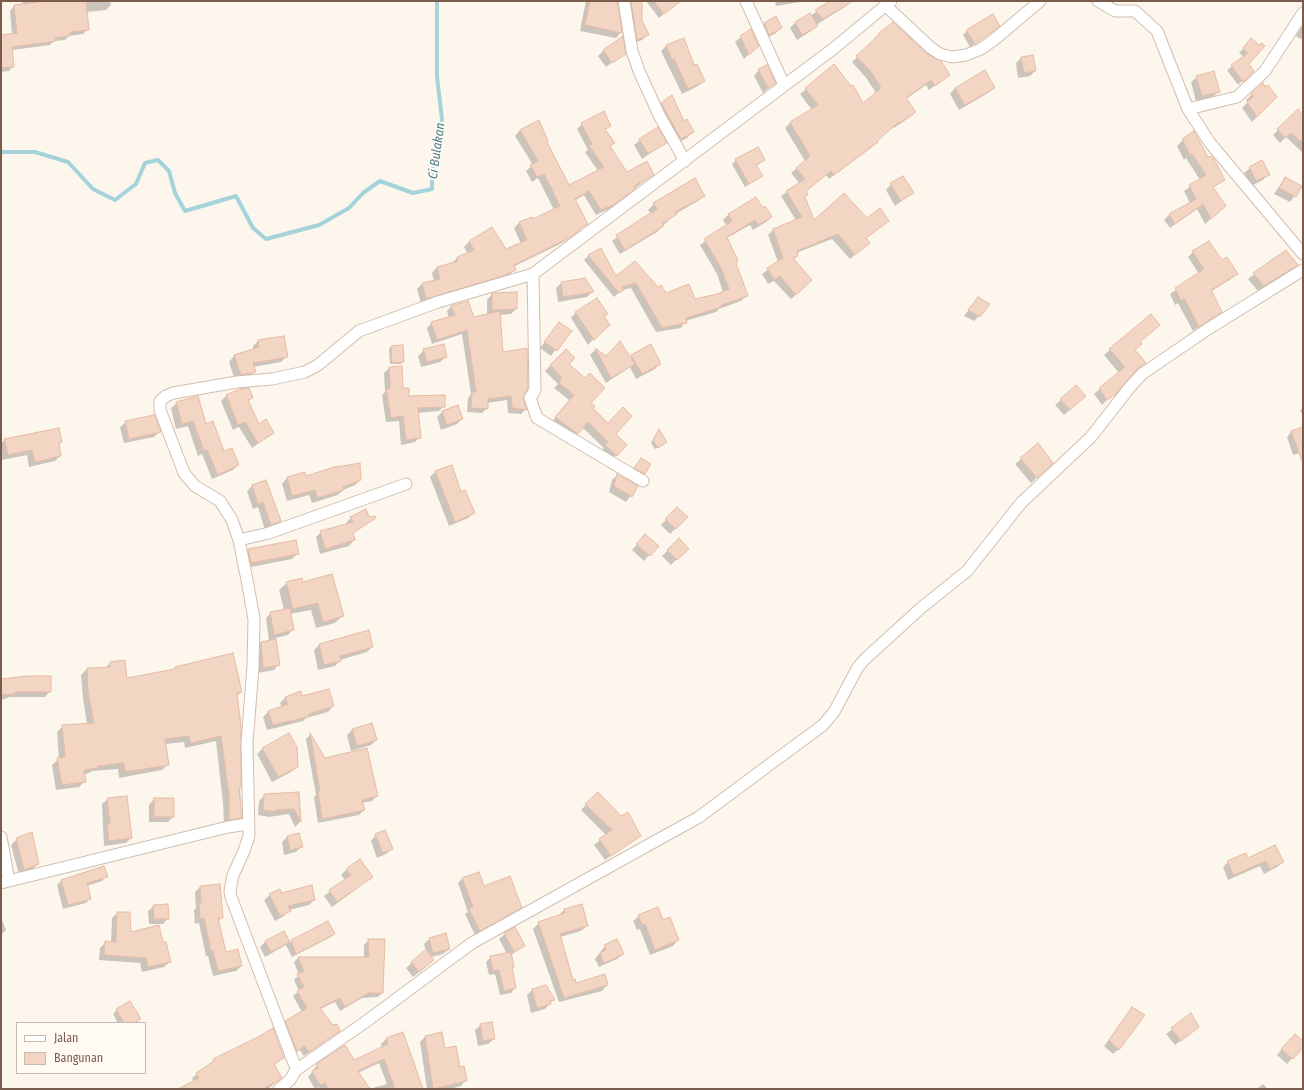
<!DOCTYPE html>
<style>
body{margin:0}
#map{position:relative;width:1304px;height:1090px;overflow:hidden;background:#fdf6ec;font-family:"Fira Sans Condensed",sans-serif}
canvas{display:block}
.frame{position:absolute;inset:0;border:2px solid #7a5c4d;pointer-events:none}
.legend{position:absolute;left:16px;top:1022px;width:130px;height:52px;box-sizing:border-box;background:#fffaf3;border:1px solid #cabbb1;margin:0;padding:5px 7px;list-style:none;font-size:12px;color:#7a5c4d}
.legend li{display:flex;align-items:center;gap:8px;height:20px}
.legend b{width:20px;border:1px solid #cabbb1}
</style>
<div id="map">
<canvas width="1304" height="1090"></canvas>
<div class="frame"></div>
<ul class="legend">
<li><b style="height:5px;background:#fff"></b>Jalan</li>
<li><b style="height:11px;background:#f3d5c3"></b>Bangunan</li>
</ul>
</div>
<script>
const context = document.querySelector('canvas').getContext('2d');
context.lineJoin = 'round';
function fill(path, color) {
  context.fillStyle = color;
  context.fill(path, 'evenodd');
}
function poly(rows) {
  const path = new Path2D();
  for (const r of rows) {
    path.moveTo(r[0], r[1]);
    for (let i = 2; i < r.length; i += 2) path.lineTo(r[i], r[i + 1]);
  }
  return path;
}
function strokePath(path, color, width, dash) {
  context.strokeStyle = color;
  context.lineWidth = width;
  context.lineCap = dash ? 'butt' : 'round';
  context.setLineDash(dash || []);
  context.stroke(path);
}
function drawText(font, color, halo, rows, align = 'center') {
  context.font = font + ' "Fira Sans Condensed",sans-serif';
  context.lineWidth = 4;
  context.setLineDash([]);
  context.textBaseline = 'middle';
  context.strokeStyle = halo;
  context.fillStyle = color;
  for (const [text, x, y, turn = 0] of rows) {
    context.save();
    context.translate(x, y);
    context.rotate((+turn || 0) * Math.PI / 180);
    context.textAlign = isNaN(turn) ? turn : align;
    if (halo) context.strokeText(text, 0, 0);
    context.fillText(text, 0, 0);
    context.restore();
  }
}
fill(poly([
 [22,1,110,1,111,5,106,10,86,12,88,29,83,34,69,36,65,40,54,41,50,45,12,50,13,66,9,71,1,72,1,36,12,35,10,11,14,6,23,5],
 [586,1,617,1,621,32,616,38,580,31],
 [622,1,641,1,641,20,647,35,642,40,632,44],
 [646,1,679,1,659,18],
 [775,1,806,1,776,6],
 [832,1,851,1,846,6,816,25,811,31,797,40,790,28,795,23,809,14,810,16],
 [776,18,781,28,775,34,763,39,759,29,764,24],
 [892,23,949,75,929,90,926,85,906,99,915,112,910,117,894,128,893,126,876,141,871,148,829,179,826,175,805,192,807,195,804,198,814,221,866,219,888,221,865,239,863,248,850,259,832,239,796,253,797,256,793,260,806,286,791,299,774,281,768,284,762,274,778,262,768,235,773,230,796,220,781,196,799,183,791,173,805,161,785,128,790,123,812,110,800,94,806,89,863,104,876,93,867,79,852,62,874,41,873,40,878,35],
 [1303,24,1303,37,1300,39,1296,36],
 [994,30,970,47,963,35,967,31],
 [741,37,752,51,744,59,735,42],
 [1251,40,1248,64,1253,71,1238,85,1227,70,1244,57,1239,53],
 [667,45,694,67,703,81,698,86,682,94,661,51],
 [604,50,624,53,606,67,598,56],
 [1032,56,1035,71,1030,76,1018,78,1016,63,1021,58],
 [759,70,774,83,763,93,754,76],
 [1197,77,1219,91,1213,97,1196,101,1191,82],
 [1263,84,1276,97,1252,122,1242,108,1248,102,1246,100],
 [955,88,994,88,988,93,959,110,950,94],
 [662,103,684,122,692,132,687,138,675,144,656,109],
 [1303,117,1303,153,1286,137,1280,143,1273,135,1278,130],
 [538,121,545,142,569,187,598,171,585,152,588,150,577,129,582,124,610,125,605,130,609,147,626,173,653,174,609,209,596,215,584,195,574,201,587,224,562,243,513,267,514,270,509,275,497,280,421,303,417,289,422,284,434,281,432,273,437,267,452,263,457,258,468,254,464,247,469,242,492,228,506,251,521,244,514,228,519,223,531,218,532,220,554,210,538,178,532,182,526,171,533,165,515,136,520,130],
 [640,140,665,143,642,159,634,145],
 [1183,140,1223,180,1213,188,1220,211,1205,224,1197,209,1170,228,1164,220,1170,214,1190,203,1184,191,1200,180,1186,158,1184,160,1177,146],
 [736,160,764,160,756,166,761,176,745,187,732,164],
 [1250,168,1268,174,1263,180,1251,186,1244,173],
 [1285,178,1301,187,1290,202,1274,194],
 [695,179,704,196,698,201,675,214,657,232,620,254,612,241,651,214,648,210,654,204],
 [891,184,912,193,895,206,886,190],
 [763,209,771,217,766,222,753,230,750,225,727,238,746,296,741,301,719,309,716,312,685,321,681,328,656,332,631,288,622,290,614,297,584,260,589,255,616,278,657,288,665,294,695,301,723,292,717,274,700,245,727,226,723,220,728,215],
 [1285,251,1296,265,1291,270,1258,291,1248,279],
 [1193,252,1221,262,1237,274,1231,279,1210,292,1221,312,1193,331,1178,303,1175,305,1170,294,1199,274,1188,257],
 [561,283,592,292,587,297,558,302,556,288],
 [492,294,516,309,511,314,499,315,502,353,526,409,521,414,508,413,507,400,487,403,487,408,482,413,467,412,468,398,471,394,462,334,432,344,427,328,432,323,449,318,447,311,451,306,474,318,487,315,487,300],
 [973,304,979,316,974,321,964,316],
 [576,312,607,314,604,317,608,324,588,345,571,318],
 [1151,316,1159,325,1139,342,1134,350,1145,362,1102,405,1094,394,1119,373,1104,355],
 [559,323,570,331,551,356,540,348],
 [258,341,286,357,281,362,253,367,255,371,249,377,235,380,229,362,234,356,253,350,253,346],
 [391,347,403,361,401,364,390,364,389,349],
 [424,350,446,357,440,362,421,367,418,356],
 [566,350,568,364,591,408,626,445,611,460,601,451,604,448,582,427,572,439,551,423,569,400,554,388,558,384,545,371],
 [595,350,606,358,630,358,632,356,660,363,655,369,636,379,630,367,606,383,590,355],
 [389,368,408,397,444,406,439,411,417,413,420,437,415,442,401,445,399,421,386,422,382,395,385,392,384,373],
 [1076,387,1079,402,1064,415,1055,405],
 [227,395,252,398,248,402,258,425,273,433,252,448,239,427,233,430,221,401],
 [177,403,205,425,224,452,238,465,233,470,212,479,202,454,198,456,188,426,176,429,171,408],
 [1303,408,1303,416,1300,410],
 [442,412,462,419,457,424,441,430,437,417],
 [126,422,159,432,154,437,124,443,120,427],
 [1303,428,1303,462,1300,453,1293,455,1287,437,1291,432],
 [657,433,664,444,655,449,651,443],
 [5,440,61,442,58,445,60,456,55,461,29,467,27,455,2,460,1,443],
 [1038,445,1052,463,1031,483,1015,464],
 [641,459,644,473,642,476,633,470],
 [436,471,461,493,474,512,468,518,449,526,430,477],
 [304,473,305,477,360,480,355,485,343,490,338,495,312,503,309,495,287,501,282,484,287,478],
 [617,475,637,487,626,502,609,492,612,480],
 [266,481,280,521,274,527,265,530,258,507,253,509,247,491,252,486],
 [677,508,687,517,670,534,661,525],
 [351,518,375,518,352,534,354,540,349,546,320,554,316,537,321,532,346,525,346,523],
 [645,536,657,546,644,561,632,550],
 [679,540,687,549,671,565,662,556],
 [248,550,298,553,292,559,246,568,243,555],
 [287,583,303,583,342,616,335,623,316,628,311,610,290,614,293,629,288,635,275,638,279,664,274,670,258,673,256,648,261,642,269,641,266,618,271,613,284,610,279,590],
 [320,644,372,647,367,652,340,660,335,666,318,670,314,650],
 [110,663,126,679,174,670,176,668,241,692,237,696,241,818,235,823,224,825,223,803,216,741,185,748,184,742,165,744,168,764,162,770,119,778,118,769,93,771,84,775,85,781,79,787,56,790,52,765,59,759,57,732,63,726,87,724,83,698,81,675,87,669,105,668],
 [1,680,50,691,45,697,10,697,1,700],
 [286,697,302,697,333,706,328,712,306,718,303,721,267,730,263,717,268,712,282,707,280,703],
 [352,730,376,740,371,745,351,751,347,735],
 [310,735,324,759,377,796,372,801,362,803,364,810,359,815,318,823,314,797,316,795,306,739],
 [263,748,297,767,291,772,272,782,257,754],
 [298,793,300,822,295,827,289,814,269,817,258,815,259,801,265,795],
 [597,793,640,836,605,860,594,845,606,835,581,810],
 [108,799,131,838,126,843,104,846,102,804],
 [154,799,173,817,168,822,149,822,149,805],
 [298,834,301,847,296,852,284,855,282,842,287,837],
 [376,835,391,849,386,854,377,858,371,841],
 [17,839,38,864,33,869,19,875,11,845],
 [1248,860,1283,862,1277,867,1264,874,1260,866,1228,880,1223,867,1228,862],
 [347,869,372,877,332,907,324,896,345,880,341,875],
 [106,876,102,881,87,886,90,898,86,903,63,909,57,885,61,881],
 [462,879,484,888,520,907,516,912,475,935,465,914,468,912,458,883],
 [200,887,222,917,218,922,225,953,241,966,236,971,213,976,208,956,206,956,199,923,195,924,194,910,196,908,195,892],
 [281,894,314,900,309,905,289,910,284,916,275,921,264,900,270,895],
 [581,905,587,926,581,931,560,937,573,981,576,984,607,985,602,991,559,1002,533,929,539,923,559,915,564,910],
 [154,906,168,918,163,924,149,924,148,911],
 [117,913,130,913,130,933,162,943,170,962,164,967,142,972,140,963,99,960,100,948,106,942,111,943,112,918],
 [639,916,662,921,678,940,673,946,650,955,640,929,637,930,633,921],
 [1,918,6,930,1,935],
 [328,923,334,934,329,938,292,957,286,945,265,957,260,947,265,942,284,932,289,943],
 [505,934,524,946,511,955,513,967,511,969,515,988,511,993,500,995,495,974,489,975,486,962,491,957,507,954,499,939],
 [430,938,449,949,443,954,431,957,428,965,413,977,406,968,426,951,424,944],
 [369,940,382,993,378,997,362,998,340,1011,335,1002,320,1009,332,1027,339,1031,304,1056,300,1050,292,1054,281,1026,302,1012,293,996,299,991,294,980,299,975,294,962,298,958,364,958,364,945],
 [605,946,623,954,617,959,599,967,595,959],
 [546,986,553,1000,545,1009,531,1013,527,995,532,990],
 [1132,1008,1119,1049,1113,1054,1104,1046],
 [117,1010,140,1019,136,1023,118,1023,113,1014],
 [1191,1015,1198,1027,1175,1045,1166,1034],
 [481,1025,494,1039,488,1044,478,1046,475,1030],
 [402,1033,417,1089,320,1089,319,1087,315,1089,308,1077,317,1065,354,1061,382,1048,381,1044,386,1039],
 [379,1063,387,1084,369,1089,358,1073],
 [442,1034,444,1049,466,1080,461,1086,450,1089,427,1089,420,1042,425,1037],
 [1290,1040,1303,1042,1303,1046,1287,1064,1277,1055],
 [283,1057,273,1065,280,1078,268,1089,181,1089,194,1082,192,1078,214,1060],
 [1263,1084,1268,1089,1257,1089,1258,1088]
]), '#0003');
strokePath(poly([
 [1,152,35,152,68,162,93,189,115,200,136,184,145,163,158,160,169,171,175,193,185,211,236,196,253,228,266,239,319,225,349,208,363,193,380,181,413,193,432,189,432,173,442,119,437,77,437,1]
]), '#a5d3da', 4);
const building = poly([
 [44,1,86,1,89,30,70,32,70,36,55,38,56,41,12,47,14,67,1,68,1,35,17,33,14,5,44,1],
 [590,1,617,1,622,33,585,25,590,1],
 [631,1,642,1,642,20,649,35,637,40,631,1],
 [654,1,681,1,664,14,654,1],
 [830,1,853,1,823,19,815,10,830,1],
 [810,13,818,26,802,35,795,22,810,13],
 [993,14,1000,26,975,44,966,30,993,14],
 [776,16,782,28,769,35,764,23,776,16],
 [893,22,926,53,941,61,950,75,935,86,931,80,906,98,916,112,900,123,899,122,877,141,878,142,834,175,831,171,806,191,808,195,805,197,814,220,844,193,867,218,880,208,889,221,866,238,870,243,855,255,838,234,797,251,798,256,793,258,812,280,796,295,780,276,774,280,767,268,783,258,773,229,802,217,786,191,805,179,796,168,810,156,790,122,818,105,805,88,834,64,851,86,853,85,863,103,881,88,872,73,856,56,879,35,878,34,893,22],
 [751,29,759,46,749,55,740,36,751,29],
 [623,36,626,54,612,63,603,50,623,36],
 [684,38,694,65,697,64,705,81,688,89,674,59,672,60,666,45,684,38],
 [1251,38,1259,45,1262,43,1265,46,1249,64,1254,71,1243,82,1231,65,1248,53,1243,48,1251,38],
 [1033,55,1036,71,1024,73,1021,57,1033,55],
 [767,65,776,83,768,88,758,69,767,65],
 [985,70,995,88,965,105,955,88,985,70],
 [1214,71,1220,92,1202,96,1196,76,1214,71],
 [1263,83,1265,87,1268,85,1277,97,1257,117,1247,102,1253,97,1251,94,1263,83],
 [672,95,684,121,687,119,694,132,681,139,661,103,672,95],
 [1298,109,1303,115,1303,143,1291,133,1285,138,1277,129,1298,109],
 [604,111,611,126,605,129,615,143,610,146,627,172,647,161,654,175,634,186,635,189,615,204,601,210,589,191,575,199,588,224,579,229,579,231,569,238,514,265,516,270,503,276,426,299,422,283,440,279,437,267,458,261,457,257,474,250,469,241,492,227,506,249,527,240,519,222,532,217,533,219,560,206,544,174,537,177,530,165,538,161,520,130,539,120,548,141,547,142,569,185,604,167,589,146,592,144,581,123,604,111],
 [658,127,667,143,648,154,639,139,658,127],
 [1194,131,1208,157,1211,156,1214,159,1225,180,1213,187,1226,206,1211,219,1203,204,1175,224,1169,214,1196,199,1189,185,1206,175,1192,154,1190,155,1182,139,1194,131],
 [758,147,765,160,756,165,763,176,749,184,735,159,758,147],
 [1262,160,1270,175,1256,181,1249,167,1262,160],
 [903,176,914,193,901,201,890,183,903,176],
 [1285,177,1302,186,1296,197,1279,188,1285,177],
 [695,178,705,196,675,212,677,214,662,224,664,226,625,250,616,235,657,209,653,203,695,178],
 [756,197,763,208,765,206,772,217,758,225,755,220,727,237,738,261,736,263,748,296,721,305,722,307,686,318,687,323,662,328,636,283,622,287,624,290,619,293,588,255,601,248,616,276,635,261,658,287,661,285,666,293,689,284,695,299,717,294,729,289,721,268,704,239,732,221,728,214,756,197],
 [1209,241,1222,260,1227,257,1238,274,1211,290,1222,312,1199,327,1184,298,1181,301,1175,288,1204,269,1192,251,1209,241],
 [1286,250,1298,265,1264,286,1253,273,1286,250],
 [585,278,594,292,563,297,561,282,585,278],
 [517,292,517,309,492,310,492,293,517,292],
 [978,297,990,304,980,317,968,310,978,297],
 [597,298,608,314,604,316,610,325,594,340,575,312,597,298],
 [468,301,474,317,500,311,503,352,527,348,528,388,523,398,527,410,512,408,511,396,488,399,488,409,471,408,472,392,476,392,467,330,437,340,431,322,455,315,451,306,468,301],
 [1151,314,1160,325,1140,342,1142,344,1135,350,1146,363,1137,369,1116,394,1107,400,1099,388,1125,367,1109,349,1151,314],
 [559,322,572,331,557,351,544,342,559,322],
 [284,336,288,357,253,363,256,372,241,375,234,355,259,347,258,340,284,336],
 [620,341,635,364,611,378,595,348,606,356,620,341],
 [444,344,447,357,427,362,423,349,444,344],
 [651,344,661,364,642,374,631,355,651,344],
 [403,345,404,362,392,363,391,346,403,345],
 [566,349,575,358,569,364,585,378,590,373,605,388,591,403,595,406,593,408,608,423,623,407,632,416,616,434,627,445,617,456,605,445,608,442,588,422,578,434,555,417,574,395,559,383,562,378,550,365,566,349],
 [402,366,403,388,409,388,409,396,445,395,445,407,418,408,421,438,406,440,403,416,391,418,386,389,390,389,389,367,402,366],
 [1076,385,1086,396,1070,410,1060,399,1076,385],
 [249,388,253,398,248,400,259,424,266,419,274,433,258,443,245,422,238,425,226,395,240,389,249,388],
 [198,396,206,424,213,421,224,451,232,448,239,465,218,475,207,450,204,451,193,421,182,424,176,402,198,396],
 [458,405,463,419,447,425,442,411,458,405],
 [154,415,161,432,129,439,125,421,154,415],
 [1303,427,1303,460,1302,461,1291,431,1303,427],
 [59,428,62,442,59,443,61,456,35,462,32,450,8,455,4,439,59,428],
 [659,429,667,442,658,448,653,440,659,429],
 [1038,443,1053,463,1037,478,1020,458,1038,443],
 [641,458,651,464,645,474,634,468,641,458],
 [360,463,361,480,343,487,344,490,317,498,315,490,292,496,287,477,305,472,306,476,337,466,337,467,360,463],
 [452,465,461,492,465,490,475,513,455,522,435,471,452,465],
 [617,474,638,486,632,497,614,486,617,474],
 [266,480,281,521,271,525,263,502,258,504,252,485,266,480],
 [677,507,688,517,676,529,665,519,677,507],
 [366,509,369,517,375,516,376,518,353,533,355,540,325,549,320,531,353,522,350,517,366,509],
 [645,534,659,546,650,556,636,544,645,534],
 [679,538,689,549,677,560,667,550,679,538],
 [296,540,299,554,251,563,248,549,296,540],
 [332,574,344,616,323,622,318,603,293,609,286,582,302,578,303,582,332,574],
 [290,608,294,630,274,635,270,612,290,608],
 [369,630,373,647,340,656,341,661,324,665,319,644,369,630],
 [276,639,280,665,263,668,261,642,276,639],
 [233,653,242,692,237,693,241,726,241,788,239,788,242,818,229,820,229,796,221,736,191,743,189,736,165,739,169,765,125,772,124,763,98,766,98,768,84,770,86,782,62,785,57,758,65,757,62,725,94,723,88,692,87,668,110,667,110,662,125,660,127,678,175,669,175,667,233,653],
 [28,676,51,676,51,692,15,692,15,694,1,695,1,679,28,676],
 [329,689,334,706,309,714,309,716,299,719,273,725,268,711,288,704,285,697,301,691,302,696,329,689],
 [372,723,377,740,357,746,352,729,372,723],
 [289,733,297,747,298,767,278,777,262,748,289,733],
 [310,733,325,758,367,748,378,796,362,800,365,810,322,819,318,791,320,791,310,733],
 [299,792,301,822,294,809,276,810,276,812,263,810,264,794,299,792],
 [598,792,621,816,628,812,641,836,611,856,599,839,612,830,585,804,598,792],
 [127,796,132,838,109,841,107,824,110,824,107,798,127,796],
 [154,798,174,798,174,817,154,817,154,798],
 [385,830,393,849,383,853,375,834,385,830],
 [32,832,39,864,24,870,16,838,32,832],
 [299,833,303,847,290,850,287,836,299,833],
 [1275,845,1284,862,1270,869,1266,861,1234,875,1227,861,1246,853,1248,858,1275,845],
 [360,859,373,877,337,902,329,890,351,875,346,869,360,859],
 [104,866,108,877,87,883,91,899,68,905,61,880,104,866],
 [479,872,484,886,510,876,522,908,480,931,469,909,473,907,462,878,479,872],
 [220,884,223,918,218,918,226,952,238,949,242,966,218,971,213,951,211,951,204,918,200,919,199,903,201,903,200,886,220,884],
 [312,885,315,900,288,906,291,911,280,916,269,894,280,889,281,893,312,885],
 [168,904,169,919,154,919,153,905,168,904],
 [582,904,588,926,560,934,573,980,575,979,576,983,605,974,608,985,564,998,538,922,565,913,564,909,582,904],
 [658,907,663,920,670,917,679,940,655,950,645,924,642,925,638,915,658,907],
 [117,912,130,912,131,932,159,925,163,942,166,942,171,962,148,967,146,958,104,955,105,941,116,942,117,912],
 [328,921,335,934,296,954,291,940,328,921],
 [515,927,525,946,514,952,504,933,515,927],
 [284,931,290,942,271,952,265,941,284,931],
 [446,933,450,949,433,953,429,938,446,933],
 [368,939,385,939,383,993,368,993,345,1007,340,998,320,1008,333,1025,337,1024,340,1031,309,1052,305,1046,297,1051,285,1021,307,1008,297,991,304,987,297,974,304,971,298,957,369,957,368,939],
 [617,939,624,954,604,963,600,953,606,950,604,945,617,939],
 [426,949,434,960,419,972,411,962,426,949],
 [511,952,514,967,512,967,516,988,504,991,499,970,493,971,490,956,511,952],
 [546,985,555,1000,550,1001,551,1004,537,1008,532,989,546,985],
 [130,1001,141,1019,134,1023,124,1023,116,1009,130,1001],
 [1132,1007,1145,1015,1119,1050,1109,1040,1132,1007],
 [1191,1013,1199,1027,1181,1041,1171,1028,1191,1013],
 [492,1022,495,1039,483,1041,480,1024,492,1022],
 [273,1028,284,1058,274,1064,282,1078,279,1080,263,1089,178,1089,199,1078,196,1073,214,1061,213,1059,258,1037,273,1028],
 [403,1032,423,1089,395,1089,384,1059,358,1071,370,1089,328,1089,325,1083,320,1085,312,1071,318,1068,316,1064,345,1045,354,1060,388,1044,386,1038,403,1032],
 [442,1032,445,1048,456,1046,460,1067,464,1066,467,1081,433,1089,425,1036,442,1032],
 [1295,1034,1303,1041,1303,1048,1293,1059,1281,1049,1295,1034]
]);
fill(building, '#f3d5c3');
strokePath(building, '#e6bba3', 1);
const minor = poly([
 [624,1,632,51,639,71,659,115,685,161],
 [746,1,784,85],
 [1098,1,1115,11,1135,11,1157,31,1188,109,1210,143,1303,254],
 [885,5,931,48,940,54,952,57,966,55,981,49,995,39,1040,1],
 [1188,109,1237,97,1265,71,1303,13],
 [533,274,535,390,530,398,537,418,643,481],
 [239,540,269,533,406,484],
 [1,837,9,881],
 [1,883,228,827,248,824],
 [296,1070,364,1023,472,943,699,817,823,725,834,712,858,667,865,659,921,608,967,571,1021,503,1091,437,1130,387,1142,374,1208,329,1303,270],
 [279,1089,290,1080,296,1070,295,1066,231,897,230,891,233,875,244,851,249,836,247,743,253,667,254,619,247,580,239,540,232,520,220,501,195,486,184,473,160,410,160,401,166,396,173,393,237,382,272,379,305,372,318,365,359,331,438,302,533,274,833,49,891,1]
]);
strokePath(minor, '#d1beb0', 13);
strokePath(minor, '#fff', 11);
drawText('italic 13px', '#437c86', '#fffaf3', [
 ["Ci Bulakan",437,151,-82]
]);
</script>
